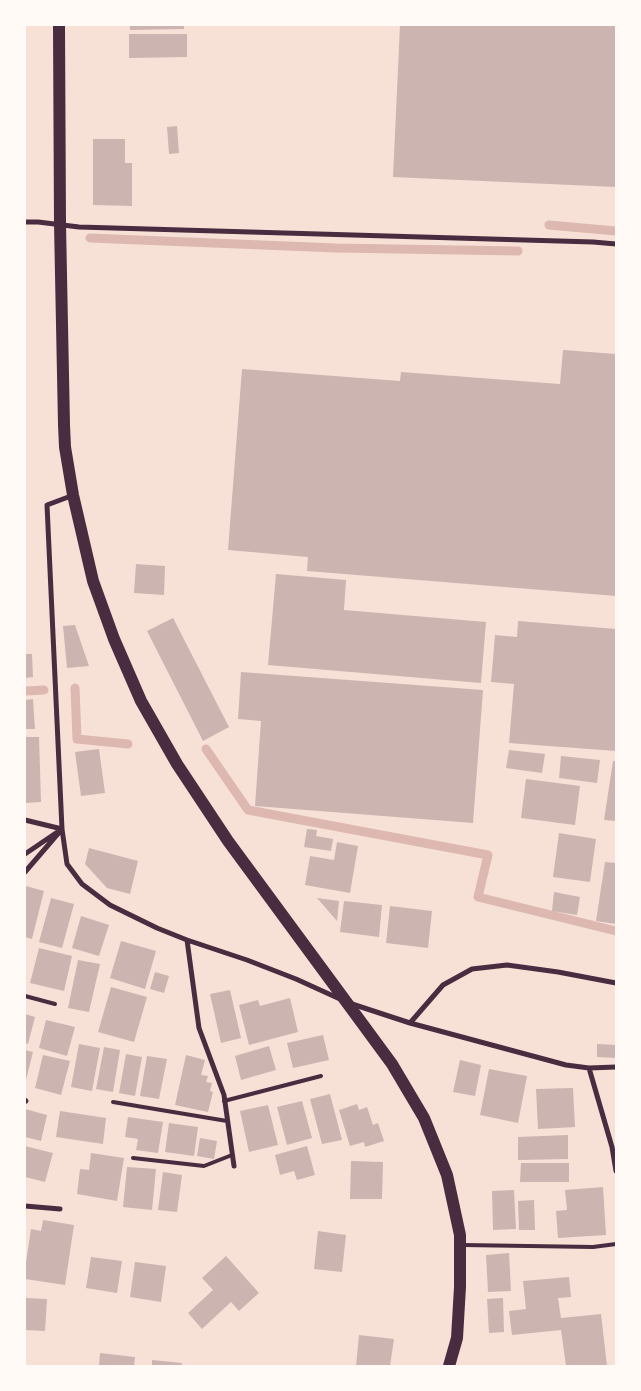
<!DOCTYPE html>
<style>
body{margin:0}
#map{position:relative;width:641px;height:1391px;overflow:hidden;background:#f7e1d7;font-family:Bitter,serif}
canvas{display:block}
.frame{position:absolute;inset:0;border:26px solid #fffaf5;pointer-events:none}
</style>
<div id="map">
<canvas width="641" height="1391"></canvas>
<div class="frame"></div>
</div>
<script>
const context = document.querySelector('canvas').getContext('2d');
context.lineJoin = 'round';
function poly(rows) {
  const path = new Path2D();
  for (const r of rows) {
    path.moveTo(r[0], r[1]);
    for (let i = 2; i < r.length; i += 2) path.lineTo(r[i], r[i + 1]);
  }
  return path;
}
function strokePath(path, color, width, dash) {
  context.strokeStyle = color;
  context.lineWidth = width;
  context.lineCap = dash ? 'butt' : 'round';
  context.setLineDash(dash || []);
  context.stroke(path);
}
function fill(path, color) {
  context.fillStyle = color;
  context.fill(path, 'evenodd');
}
strokePath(poly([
 [549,225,616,231],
 [90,238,336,248,518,251],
 [75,688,77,739,128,744],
 [25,691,44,690],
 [206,749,248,810,488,855,478,897,616,931]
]), '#dcb8b0', 9);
fill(poly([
 [130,25,184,25,184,29,130,30],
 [400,25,616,25,616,187,393,177],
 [129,34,187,34,187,57,129,58],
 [177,126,179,153,169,154,167,127],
 [93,139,125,139,125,163,132,163,132,206,93,205],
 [563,350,616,354,616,596,307,571,308,557,228,550,242,369,400,381,401,372,560,384],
 [136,564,165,566,164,595,134,593],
 [276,574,346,580,344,610,486,622,481,683,268,665],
 [173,618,229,727,203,741,147,631],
 [518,621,616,629,616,751,509,743,514,684,491,682,495,635,517,637],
 [75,625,89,666,67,668,63,626],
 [25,654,32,654,33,677,25,678],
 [241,672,483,690,473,823,255,806,261,721,238,719],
 [33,699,35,729,25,729,25,700],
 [25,737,39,737,41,802,25,803],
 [99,749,105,793,81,796,75,752],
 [509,750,545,754,542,773,506,768],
 [561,756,600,760,597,783,559,778],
 [613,761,616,761,616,821,604,820],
 [526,779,580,786,575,825,521,818],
 [307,829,317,830,316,836,333,839,331,851,304,847],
 [559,833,596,839,590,882,553,877],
 [337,842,358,846,350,893,305,885,310,856,334,860],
 [89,848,138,861,130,894,107,888,85,864],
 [605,862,616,863,616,924,596,921],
 [26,886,44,891,32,939,25,937],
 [554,892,580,897,577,915,552,911],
 [51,898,74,904,62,948,39,942],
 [317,898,339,901,337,921],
 [344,901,382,905,379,937,340,932],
 [390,906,432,911,428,948,386,943],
 [81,916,109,925,99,956,72,948],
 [121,941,156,951,145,989,110,978],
 [39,948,72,956,64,991,30,983],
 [78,960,100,964,89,1012,68,1008],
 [155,972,169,976,164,993,150,989],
 [111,987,147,997,134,1042,98,1032],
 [230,990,241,1038,221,1043,210,994],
 [290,998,298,1032,249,1045,239,1005,258,1000,260,1006],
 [25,1014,35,1017,28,1044,25,1043],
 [46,1020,75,1027,67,1056,39,1048],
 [323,1035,329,1060,293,1068,287,1043],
 [79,1044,100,1048,92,1091,71,1087],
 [597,1044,616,1045,616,1058,597,1057],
 [269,1046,276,1070,241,1080,235,1056],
 [104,1047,120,1050,113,1092,96,1089],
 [25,1050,33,1052,26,1080,25,1080],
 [126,1054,142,1057,135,1096,119,1093],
 [43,1055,70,1061,61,1095,35,1088],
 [186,1055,205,1060,201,1075,208,1076,206,1082,212,1083,210,1091,213,1092,208,1112,175,1105],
 [147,1056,167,1059,159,1099,140,1096],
 [460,1060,481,1065,475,1096,453,1092],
 [489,1069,527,1076,518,1123,480,1115],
 [573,1088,575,1127,538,1129,536,1089],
 [330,1094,342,1140,322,1144,310,1099],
 [302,1101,312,1138,287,1145,277,1107],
 [357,1104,359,1110,367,1107,373,1125,378,1123,384,1141,365,1147,364,1142,350,1146,339,1110],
 [268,1105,278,1145,249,1152,240,1111],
 [25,1109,47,1115,41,1141,25,1137],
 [60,1111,106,1118,103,1144,56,1137],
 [128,1117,163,1122,158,1153,136,1150,138,1139,125,1137],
 [169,1123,198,1127,194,1156,165,1152],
 [568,1135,568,1159,518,1160,518,1137],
 [200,1138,217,1141,214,1159,197,1156],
 [25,1146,53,1153,45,1182,25,1177],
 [307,1146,315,1175,297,1180,294,1171,280,1175,275,1155],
 [91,1153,124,1158,117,1201,77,1194,80,1169,89,1170],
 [351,1161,383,1162,382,1199,350,1199],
 [521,1163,569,1163,569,1182,520,1182],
 [127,1167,156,1169,152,1210,123,1207],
 [163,1172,182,1175,177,1212,158,1210],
 [603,1187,606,1235,558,1238,556,1211,567,1210,565,1190],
 [514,1190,516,1229,493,1230,492,1191],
 [534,1200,535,1230,519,1230,518,1201],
 [43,1220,74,1225,65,1285,25,1279,25,1269,31,1229,41,1231],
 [318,1231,346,1235,342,1272,314,1269],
 [509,1253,511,1291,488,1292,486,1255],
 [226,1256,259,1293,239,1311,231,1302,202,1329,188,1313,213,1290,202,1278],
 [91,1257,122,1261,117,1293,86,1288],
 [135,1262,166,1266,161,1302,130,1297],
 [569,1277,571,1297,558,1298,561,1318,601,1314,607,1366,566,1366,561,1330,512,1335,509,1311,526,1309,523,1281],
 [25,1298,47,1299,45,1331,25,1330],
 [503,1298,504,1332,489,1333,487,1299],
 [359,1335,394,1339,390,1366,356,1366],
 [100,1353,135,1357,134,1366,99,1366],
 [152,1360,182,1363,181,1366,152,1366]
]), '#ccb4b1');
strokePath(poly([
 [25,996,55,1004],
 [224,1101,321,1076],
 [113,1102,227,1121],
 [133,1158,204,1166,232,1155],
 [463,1245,593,1247,616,1244]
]), '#4a2c40', 4);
strokePath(poly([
 [25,222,38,222,79,227,593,242,616,244],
 [71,496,47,505,62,829,67,864,82,884,110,905,157,928,187,940,247,960,296,979,340,999],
 [25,820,62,829],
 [25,854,56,833],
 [25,872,62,829],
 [187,940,199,1028,224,1095,234,1166],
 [352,1004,410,1023,566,1065,589,1068,612,1147,616,1171],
 [410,1023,443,985,472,969,507,965,558,972,616,983],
 [589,1068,616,1067],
 [25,1100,26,1101],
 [25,1206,60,1209]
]), '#4a2c40', 5);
strokePath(poly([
 [59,25,60,224,64,425,65,447,73,495,93,581,114,639,141,701,177,764,228,841,392,1064,424,1118,447,1175,460,1235,460,1287,457,1338,449,1366]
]), '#4a2c40', 12);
</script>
